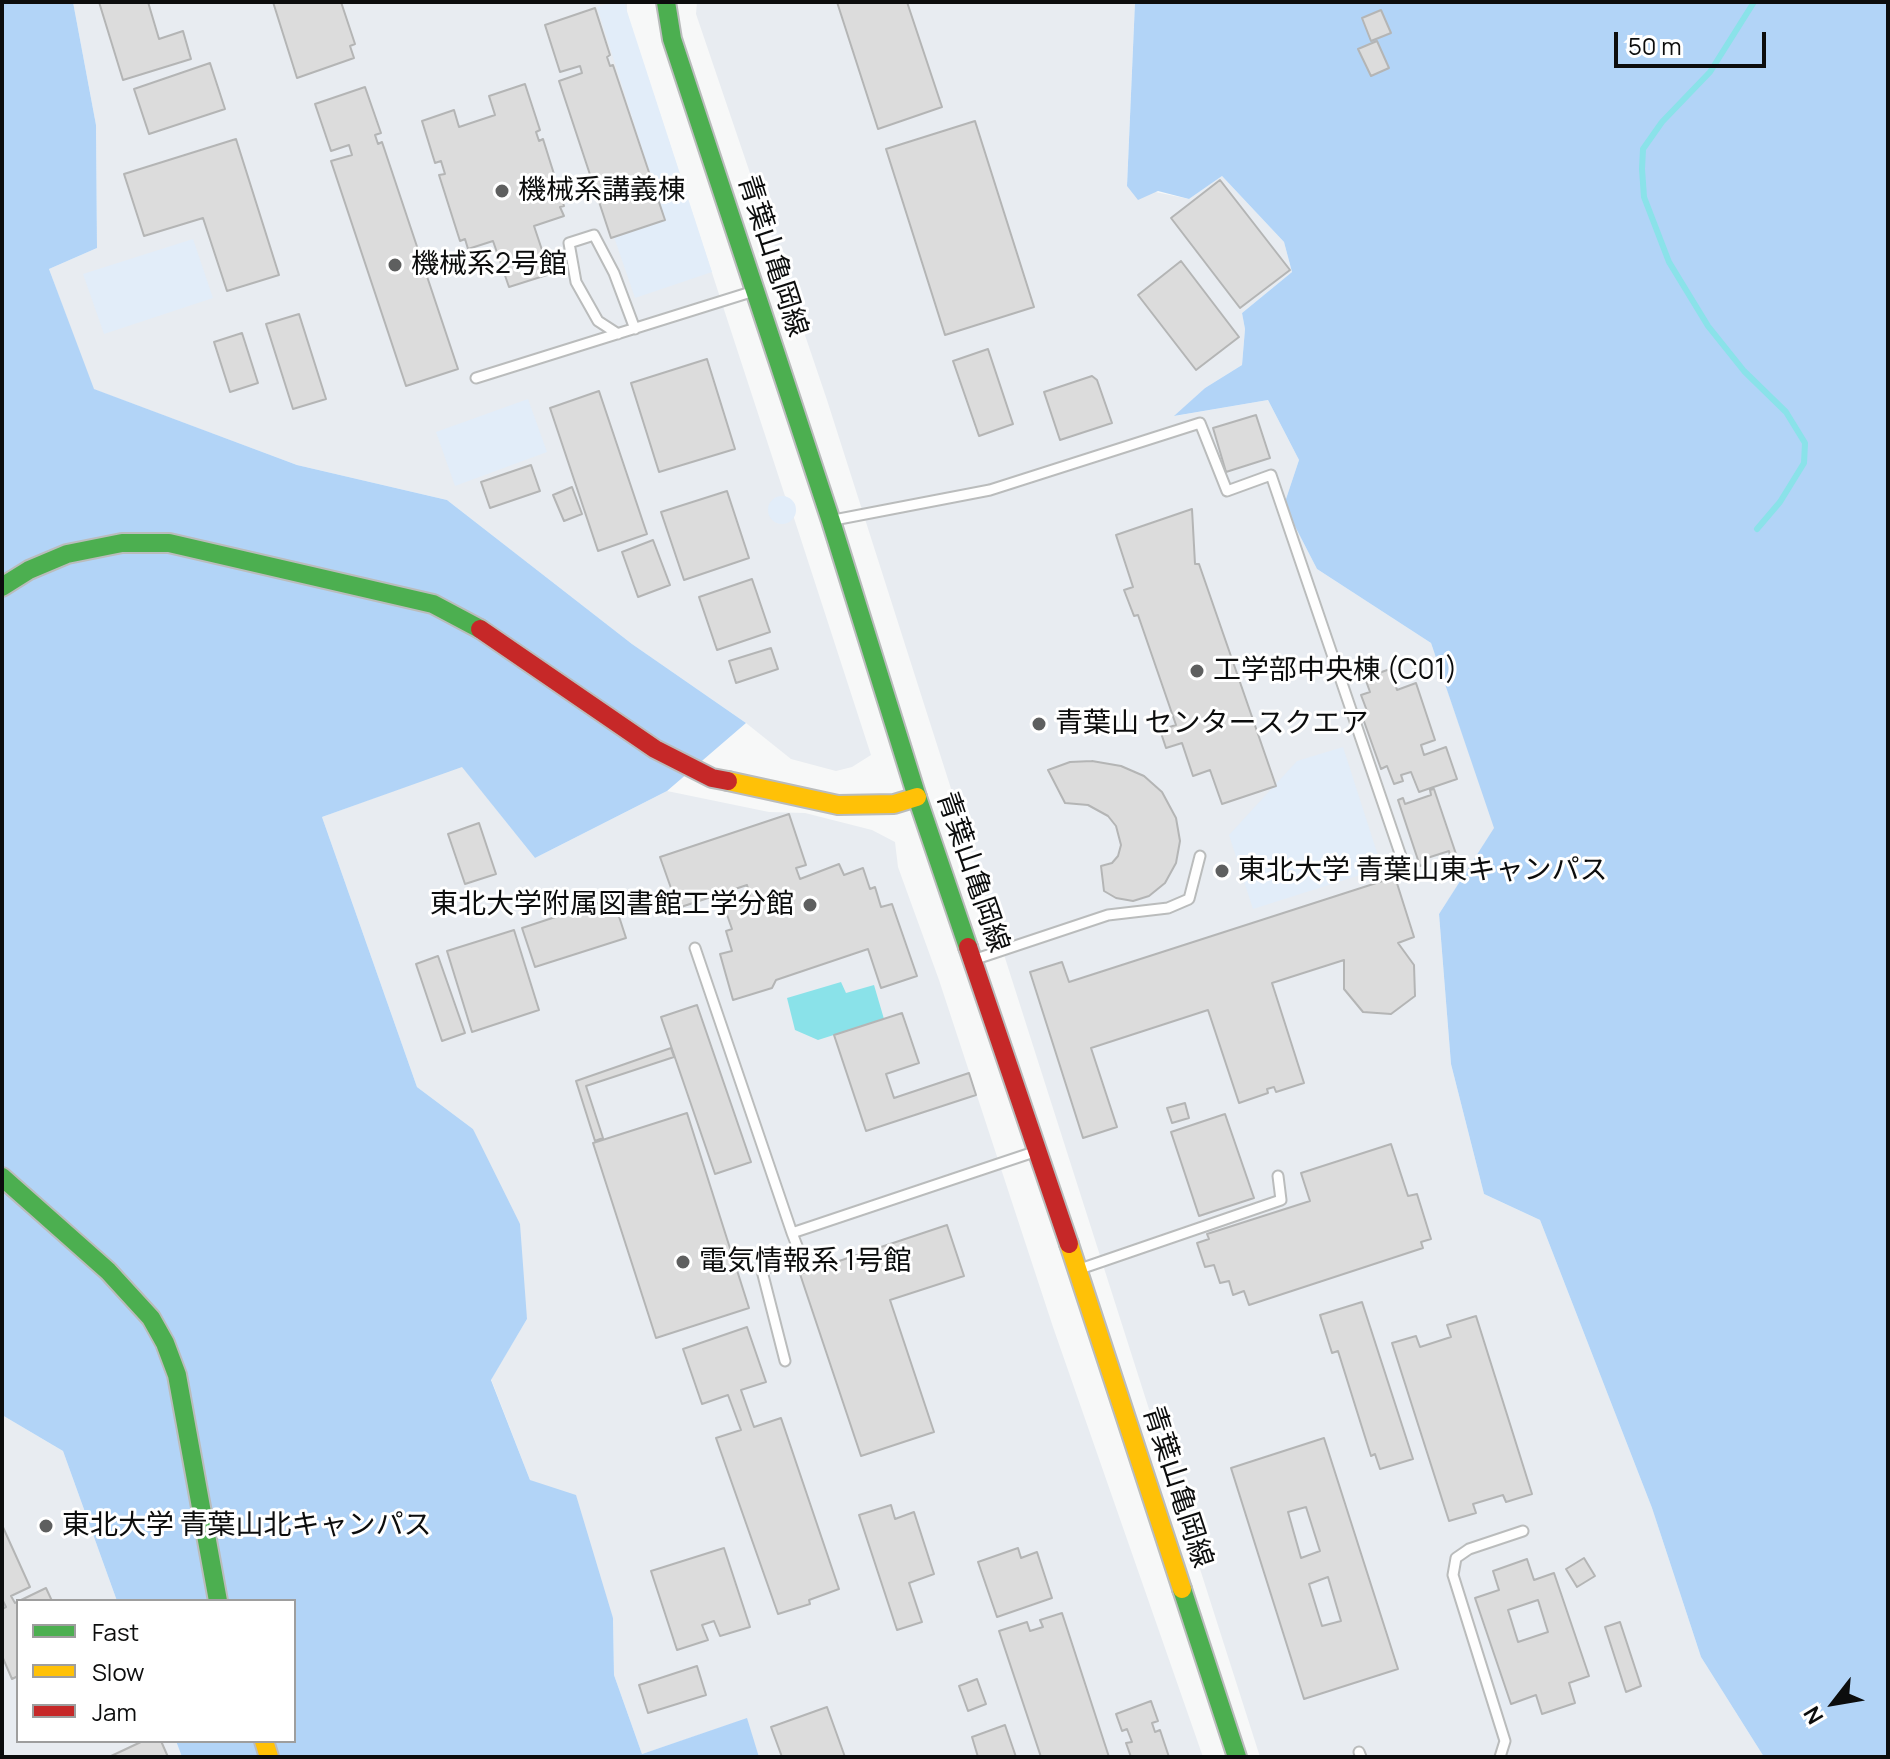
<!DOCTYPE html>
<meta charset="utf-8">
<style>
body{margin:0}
#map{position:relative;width:1890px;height:1759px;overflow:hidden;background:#f7f8f8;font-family:Manrope,sans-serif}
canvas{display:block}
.frame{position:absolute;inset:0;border:4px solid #0c0d0d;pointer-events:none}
.legend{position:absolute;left:16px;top:1599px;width:280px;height:144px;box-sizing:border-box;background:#fff;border:2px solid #9e9e9e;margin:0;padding:10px 14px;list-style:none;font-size:24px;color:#0c0d0d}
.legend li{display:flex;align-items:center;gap:16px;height:40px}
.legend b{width:40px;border:2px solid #9e9e9e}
.north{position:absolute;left:1794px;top:1663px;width:80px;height:80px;-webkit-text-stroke:6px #fff;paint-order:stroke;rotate:239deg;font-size:22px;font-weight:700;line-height:32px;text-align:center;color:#0c0d0d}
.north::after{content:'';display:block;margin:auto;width:28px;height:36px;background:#0c0d0d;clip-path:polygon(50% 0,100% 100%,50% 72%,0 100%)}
.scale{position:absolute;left:1614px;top:32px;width:152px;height:36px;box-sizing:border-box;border:4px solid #0c0d0d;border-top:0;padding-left:10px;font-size:24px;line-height:28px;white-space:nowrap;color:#0c0d0d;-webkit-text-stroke:6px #fff;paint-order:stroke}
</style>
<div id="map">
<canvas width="1890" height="1759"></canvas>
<div class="frame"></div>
<ul class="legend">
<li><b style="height:10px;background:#4caf50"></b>Fast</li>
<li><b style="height:10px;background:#ffc107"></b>Slow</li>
<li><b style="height:10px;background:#c62828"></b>Jam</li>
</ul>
<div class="north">N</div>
<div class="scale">50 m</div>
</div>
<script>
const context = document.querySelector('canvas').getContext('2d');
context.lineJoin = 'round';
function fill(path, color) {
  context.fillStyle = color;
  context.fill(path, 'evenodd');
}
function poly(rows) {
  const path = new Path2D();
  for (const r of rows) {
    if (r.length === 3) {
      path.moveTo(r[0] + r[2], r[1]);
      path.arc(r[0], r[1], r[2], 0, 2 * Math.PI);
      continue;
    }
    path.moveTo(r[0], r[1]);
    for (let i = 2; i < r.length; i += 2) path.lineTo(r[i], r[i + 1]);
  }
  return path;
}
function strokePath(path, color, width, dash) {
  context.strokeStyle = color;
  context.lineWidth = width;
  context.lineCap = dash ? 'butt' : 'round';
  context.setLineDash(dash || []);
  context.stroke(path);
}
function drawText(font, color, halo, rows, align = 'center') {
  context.font = font + ' Manrope,"Noto Sans JP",sans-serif';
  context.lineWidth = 6;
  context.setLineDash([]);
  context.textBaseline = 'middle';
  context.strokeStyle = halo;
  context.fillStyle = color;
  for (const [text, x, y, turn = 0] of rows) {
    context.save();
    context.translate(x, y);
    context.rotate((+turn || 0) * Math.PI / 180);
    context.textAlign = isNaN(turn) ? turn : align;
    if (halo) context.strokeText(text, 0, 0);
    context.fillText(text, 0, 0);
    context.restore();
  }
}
fill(poly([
 [73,2,627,2,627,13,785,496,795,504,794,518,871,755,852,767,836,771,791,759,746,723,632,644,447,500,297,465,93,389,49,269,97,248,96,125],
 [697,2,1135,2,1127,186,1189,199,1222,176,1284,242,1292,272,1242,313,1245,329,1242,365,1205,388,1175,416,1268,400,1299,460,1284,505,1317,569,1431,643,1495,828,1439,914,1451,1064,1484,1194,1540,1220,1652,1508,1701,1657,1764,1757,1260,1757,827,400,696,14],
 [462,766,535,858,667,791,769,812,805,813,872,830,895,842,898,867,939,980,1053,1327,1203,1757,759,1757,746,1719,642,1754,614,1675,613,1618,530,1480,491,1379,527,1319,473,1129,417,1087,322,817],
 [2,1415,63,1451,117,1601,18,1601,18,1741,176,1741,182,1757,2,1757]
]), '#e8ecf1');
fill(poly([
 [613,2,624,2,712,272,635,298,614,237,665,220,597,7],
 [193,239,213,298,104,334,83,274],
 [528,399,547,452,455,486,436,432],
 [782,510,14],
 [1343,747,1382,868,1253,909,1229,835,1297,761]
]), '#e2edf9');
fill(poly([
 [2,2,73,2,96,125,97,248,49,269,94,389,297,465,447,500,632,644,746,723,667,791,535,858,462,767,322,817,417,1087,473,1129,520,1224,527,1319,491,1380,530,1480,576,1495,613,1618,614,1675,642,1754,747,1718,759,1757,182,1757,176,1741,294,1741,294,1601,117,1601,63,1451,2,1415],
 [1135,2,1888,2,1888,1757,1764,1757,1701,1657,1652,1508,1540,1220,1484,1194,1451,1064,1439,914,1494,828,1431,643,1317,569,1284,505,1299,460,1268,400,1174,416,1205,388,1242,365,1245,329,1242,313,1292,272,1284,242,1222,176,1189,199,1158,191,1138,200,1127,186]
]), '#b2d4f7');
fill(poly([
 [841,982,846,993,874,985,884,1019,818,1040,795,1030,787,998]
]), '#8ae2e9');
strokePath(poly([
 [1754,2,1710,72,1662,122,1643,149,1642,169,1644,197,1669,262,1708,326,1744,371,1786,412,1805,443,1804,463,1780,502,1757,529]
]), '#8ae2e9', 6);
const building = poly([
 [99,2,148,2,159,39,183,31,191,59,123,80,99,2],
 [273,2,341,2,355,44,350,46,354,58,297,78,273,2],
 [837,2,907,2,942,107,878,129,837,2],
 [595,8,610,55,607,57,610,66,613,65,665,220,611,238,559,81,582,73,580,66,560,72,545,25,595,8],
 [1381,10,1391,33,1371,41,1362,18,1381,10],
 [1377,41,1389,68,1371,76,1358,49,1377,41],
 [210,63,225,109,149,134,134,89,210,63],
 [525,84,540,130,536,132,539,141,543,139,564,206,560,207,564,216,534,226,550,274,509,287,493,241,468,249,465,239,460,241,439,175,445,174,441,161,435,163,422,121,454,110,459,127,495,115,489,96,525,84],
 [365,87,381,133,375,135,378,144,382,142,458,369,406,386,331,161,352,155,349,145,331,151,315,104,365,87],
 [975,121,1034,307,945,335,886,149,975,121],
 [236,139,279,275,227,291,203,218,144,236,124,174,236,139],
 [1220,180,1290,270,1240,308,1171,218,1220,180],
 [1181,261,1239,337,1196,370,1138,295,1181,261],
 [299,314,326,399,293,409,266,324,299,314],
 [242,333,258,383,230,392,214,342,242,333],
 [988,349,1013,424,979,436,953,361,988,349],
 [707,359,735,449,659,472,631,383,707,359],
 [1092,376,1097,380,1112,423,1060,440,1044,392,1092,376],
 [599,391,647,534,598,551,550,408,599,391],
 [1256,415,1270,458,1226,472,1213,428,1256,415],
 [531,465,540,491,490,508,481,482,531,465],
 [572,487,582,514,564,521,553,495,572,487],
 [727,491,749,558,684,580,661,512,727,491],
 [1192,509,1195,564,1199,564,1276,786,1222,804,1210,770,1193,776,1182,743,1166,748,1160,730,1176,725,1138,615,1134,616,1124,590,1133,587,1116,535,1192,509],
 [653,540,670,585,638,597,622,552,653,540],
 [752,579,770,632,717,650,699,597,752,579],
 [771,648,778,669,736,683,729,661,771,648],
 [1390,669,1397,690,1416,683,1435,740,1421,745,1424,755,1446,747,1457,779,1419,792,1411,772,1401,775,1403,781,1394,784,1387,766,1381,769,1361,713,1367,711,1361,695,1370,692,1365,678,1390,669],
 [1092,761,1121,766,1144,776,1162,792,1176,818,1180,841,1176,863,1165,883,1149,896,1133,901,1116,898,1104,891,1101,866,1112,863,1118,856,1121,845,1116,826,1108,816,1088,805,1065,803,1048,770,1070,762,1092,761],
 [1434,789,1456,854,1450,856,1449,851,1424,859,1426,864,1420,866,1398,800,1403,798,1405,804,1431,795,1430,790,1434,789],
 [789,814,806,865,796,868,800,879,839,864,844,875,863,868,870,889,875,887,881,907,892,904,917,976,881,988,868,949,776,980,772,988,733,1000,720,954,732,951,726,931,732,929,725,909,745,904,744,897,750,895,747,885,678,908,660,857,789,814],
 [479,823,496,874,465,884,448,834,479,823],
 [1395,877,1414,937,1398,943,1414,965,1415,996,1391,1014,1363,1012,1344,989,1344,960,1272,983,1304,1083,1276,1092,1274,1087,1267,1089,1268,1093,1239,1103,1208,1010,1091,1048,1117,1127,1083,1138,1030,972,1062,962,1069,982,1395,877],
 [613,898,626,938,535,967,522,928,613,898],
 [514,930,539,1010,472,1032,447,951,514,930],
 [438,956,465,1033,442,1041,416,964,438,956],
 [697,1005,751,1162,715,1174,661,1017,697,1005],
 [902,1013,919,1063,886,1074,894,1098,969,1073,976,1095,866,1131,834,1035,902,1013],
 [671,1048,674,1057,586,1086,603,1138,595,1141,576,1081,671,1048],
 [1185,1103,1189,1118,1172,1123,1167,1108,1185,1103],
 [687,1113,749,1308,656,1338,593,1143,687,1113],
 [1225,1114,1254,1198,1199,1216,1171,1132,1225,1114],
 [1391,1144,1408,1196,1417,1194,1431,1239,1421,1242,1423,1248,1249,1305,1244,1291,1233,1295,1229,1281,1220,1283,1214,1265,1205,1267,1197,1243,1209,1239,1207,1234,1310,1201,1301,1173,1391,1144],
 [947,1225,964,1276,890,1300,934,1432,861,1456,800,1274,947,1225],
 [1362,1302,1413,1459,1380,1469,1375,1454,1371,1456,1338,1351,1332,1353,1320,1315,1362,1302],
 [1476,1316,1532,1494,1506,1502,1503,1495,1473,1504,1476,1513,1449,1521,1392,1343,1416,1336,1420,1347,1451,1337,1447,1325,1476,1316],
 [747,1327,766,1382,741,1390,754,1427,781,1418,839,1589,809,1600,810,1604,778,1614,716,1438,741,1430,728,1395,702,1404,683,1349,747,1327],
 [1324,1438,1398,1669,1304,1699,1231,1468,1324,1438],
 [1306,1507,1320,1551,1301,1558,1288,1512,1306,1507],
 [1328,1577,1341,1621,1322,1626,1309,1584,1328,1577],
 [891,1505,895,1519,914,1512,934,1574,909,1583,922,1622,897,1630,859,1515,891,1505],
 [2,1525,30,1587,11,1596,15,1603,18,1601,18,1676,12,1679,2,1656,2,1609,6,1607,2,1599,2,1525],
 [724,1548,750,1627,720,1636,714,1621,702,1625,708,1640,677,1650,651,1571,724,1548],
 [1018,1548,1021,1558,1037,1552,1052,1598,997,1617,978,1562,1018,1548],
 [1584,1558,1595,1576,1577,1587,1566,1569,1584,1558],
 [1527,1559,1534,1580,1554,1573,1589,1676,1569,1683,1575,1703,1542,1714,1536,1695,1511,1704,1475,1598,1499,1590,1493,1571,1527,1559],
 [1538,1600,1548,1632,1518,1642,1508,1610,1538,1600],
 [46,1588,52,1601,19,1601,46,1588],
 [1062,1613,1109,1757,1041,1757,999,1631,1027,1622,1030,1631,1043,1627,1040,1620,1062,1613],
 [1620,1622,1641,1686,1626,1692,1605,1627,1620,1622],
 [697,1666,706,1695,648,1713,639,1685,697,1666],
 [977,1679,986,1704,968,1711,959,1686,977,1679],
 [1151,1701,1158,1721,1152,1723,1155,1732,1160,1730,1169,1757,1131,1757,1126,1743,1132,1742,1127,1729,1122,1731,1116,1714,1151,1701],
 [827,1707,845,1757,782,1757,771,1727,827,1707],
 [1005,1725,1016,1757,978,1757,972,1737,1005,1725],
 [143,1741,161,1741,168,1757,109,1757,143,1741]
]);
fill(building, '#dcdcdc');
strokePath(building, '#b4b5b5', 2);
const lane = poly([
 [618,334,598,321,576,282,569,243,594,235,614,273,635,329],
 [476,378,751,292],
 [834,520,990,490,1200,423,1227,491,1271,475,1406,871],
 [695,948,792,1233,1034,1152],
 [976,959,1108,915,1168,908,1189,899,1200,856],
 [1080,1269,1281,1200,1278,1176],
 [785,1361,762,1271,799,1251,792,1233],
 [1359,1752,1361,1757],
 [1500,1757,1505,1741,1453,1575,1456,1558,1469,1549,1523,1531]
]);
const fast = poly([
 [666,2,672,39,831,521,917,797,968,947],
 [2,587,29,570,67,554,122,543,169,543,433,604,480,629],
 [2,1177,108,1271,151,1318,165,1343,177,1375,218,1601],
 [1182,1589,1237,1757]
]);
const slow = poly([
 [728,781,838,805,894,804,917,797],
 [1069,1244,1182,1589],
 [264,1741,269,1757]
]);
const jam = poly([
 [480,629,655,749,712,778,728,781],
 [968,947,1069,1244]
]);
strokePath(lane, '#babcbc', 13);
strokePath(fast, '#babcbc', 22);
strokePath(slow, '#babcbc', 22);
strokePath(jam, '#babcbc', 22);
strokePath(lane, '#fefefe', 9);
strokePath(fast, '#4caf50', 18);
strokePath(slow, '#ffc107', 18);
strokePath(jam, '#c62828', 18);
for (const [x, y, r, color] of [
 [502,191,8,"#5e5f5f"],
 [395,265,8,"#5e5f5f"],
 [1197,671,8,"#5e5f5f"],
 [1039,724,8,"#5e5f5f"],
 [1222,871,8,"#5e5f5f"],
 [810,905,8,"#5e5f5f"],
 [683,1262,8,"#5e5f5f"],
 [46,1526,8,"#5e5f5f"]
]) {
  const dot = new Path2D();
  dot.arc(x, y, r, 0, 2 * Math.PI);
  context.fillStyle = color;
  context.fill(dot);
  strokePath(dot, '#fff', 3);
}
drawText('28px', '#0c0d0d', '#fff', [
 ["機械系講義棟",518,191],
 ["機械系2号館",411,265],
 ["工学部中央棟 (C01)",1213,671],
 ["青葉山 センタースクエア",1055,724],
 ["東北大学 青葉山東キャンパス",1238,871],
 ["東北大学附属図書館工学分館",794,905,"right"],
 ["電気情報系 1号館",699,1262],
 ["東北大学 青葉山北キャンパス",62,1526]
], 'left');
drawText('28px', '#0c0d0d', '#fff', [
 ["青葉山亀岡線",772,256,72],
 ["青葉山亀岡線",972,872,71],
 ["青葉山亀岡線",1177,1487,72]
]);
</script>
